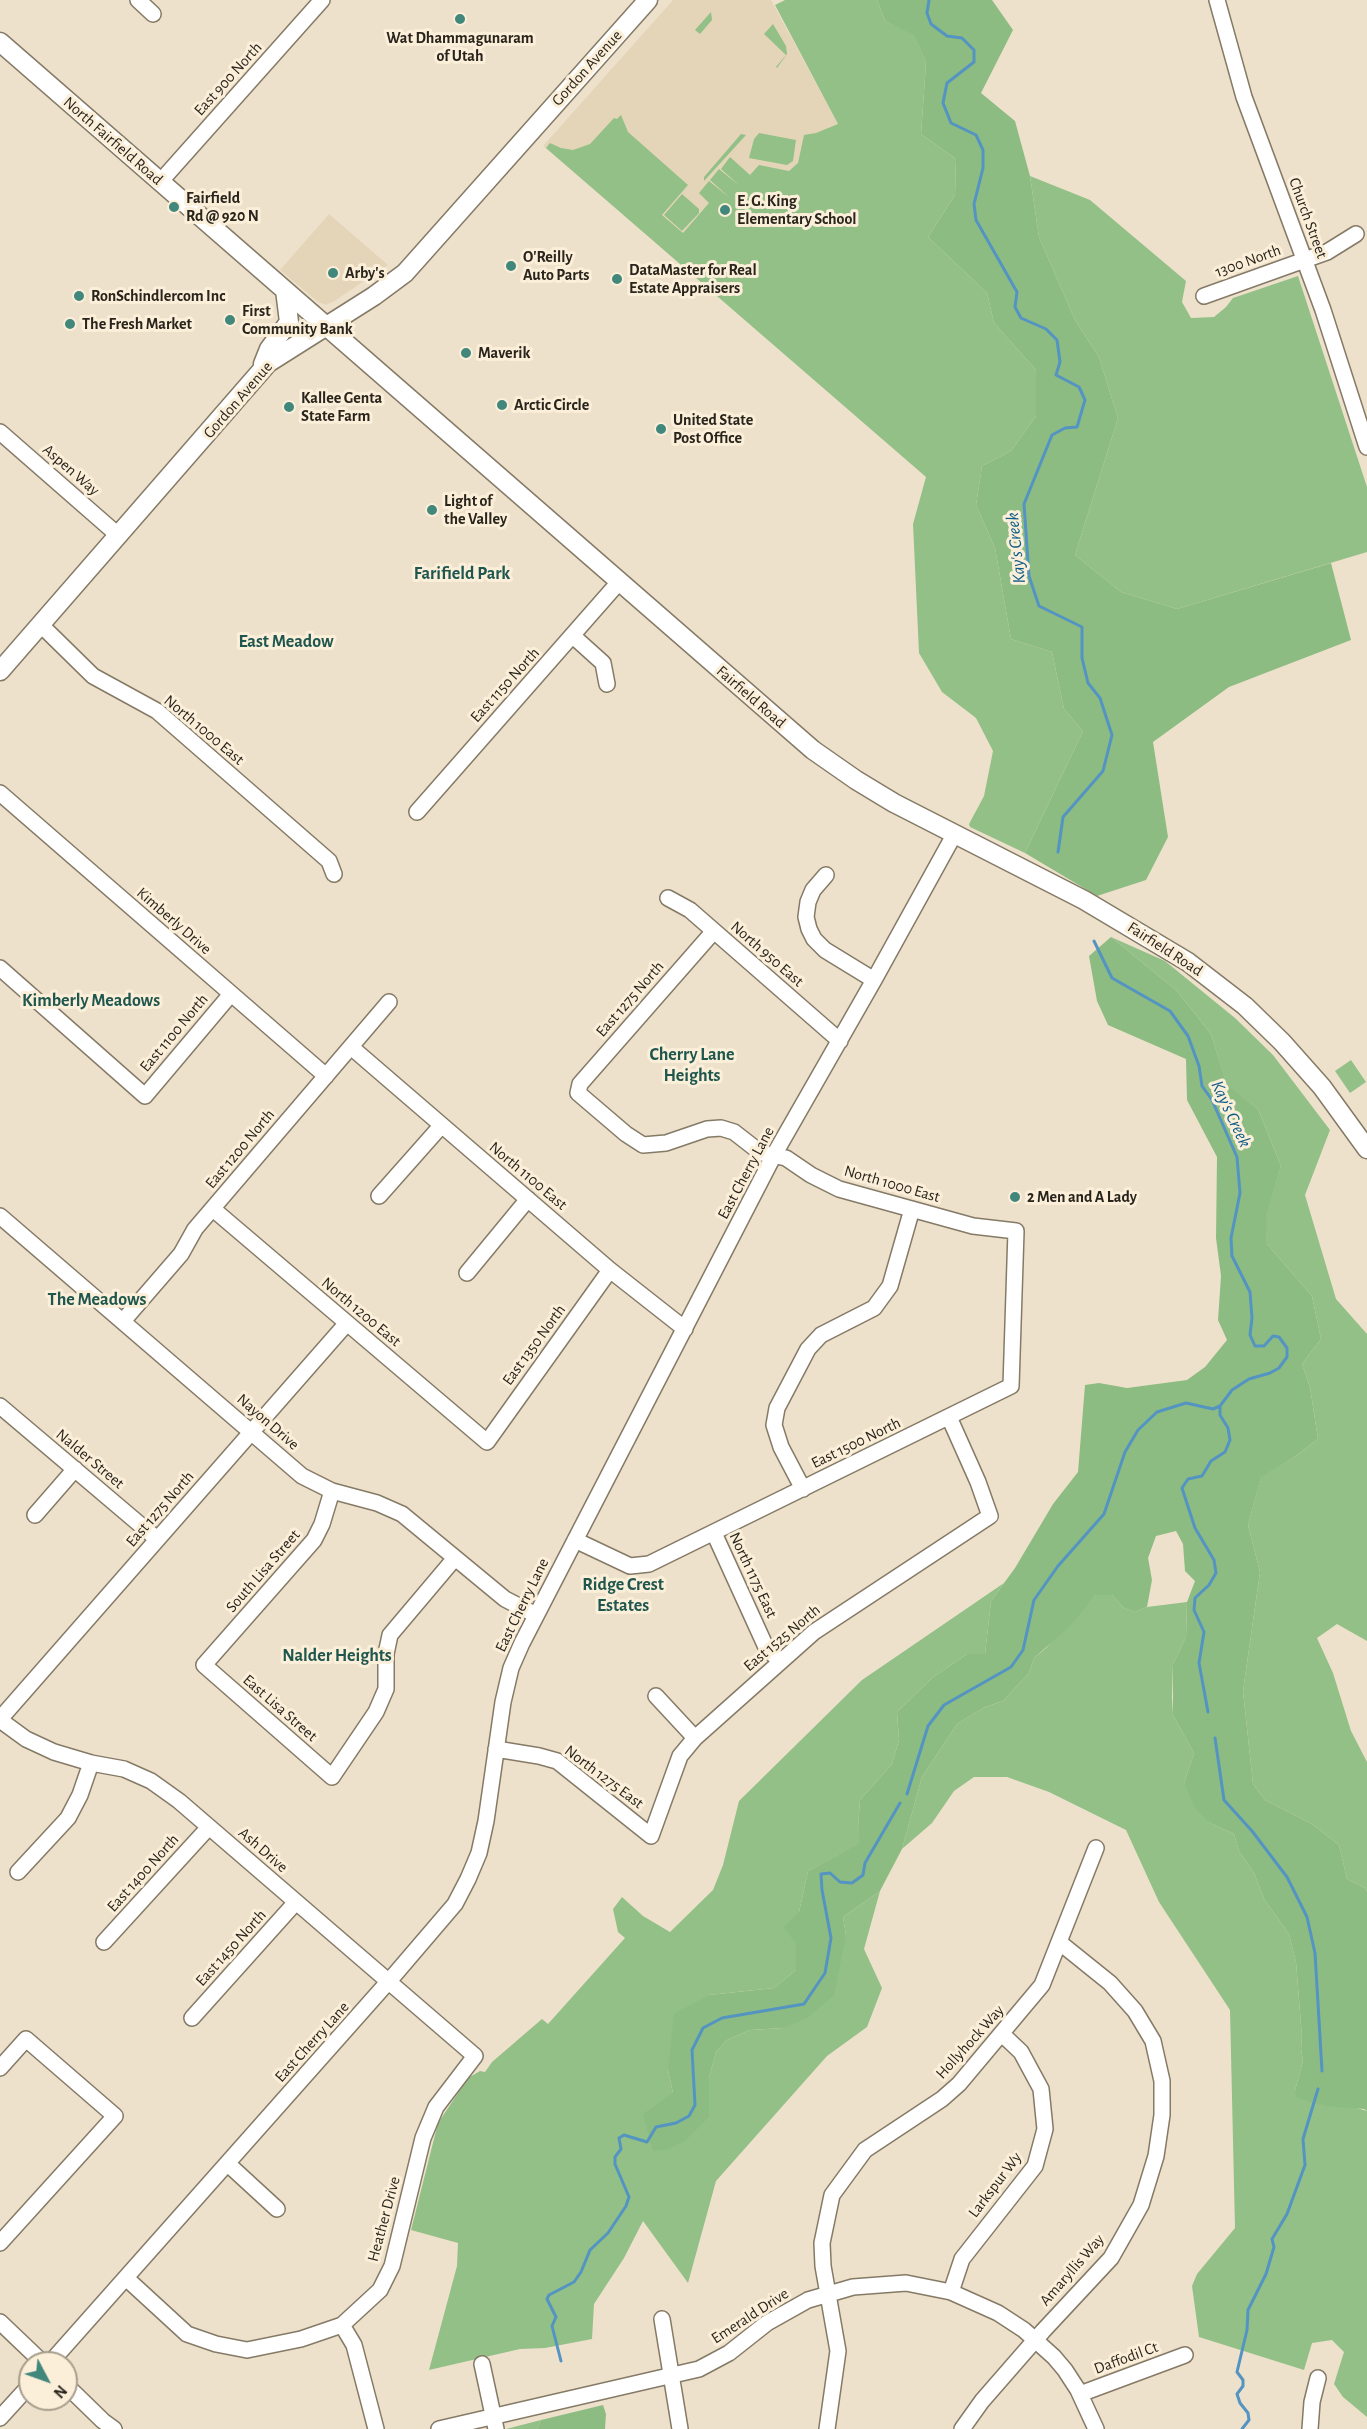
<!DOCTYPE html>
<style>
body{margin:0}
#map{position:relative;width:1367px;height:2429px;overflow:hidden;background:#eee1cc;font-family:"Alegreya Sans",sans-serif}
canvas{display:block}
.north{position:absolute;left:18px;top:2351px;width:60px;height:60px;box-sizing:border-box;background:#fbefd9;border:2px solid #a79e8d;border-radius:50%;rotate:131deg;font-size:16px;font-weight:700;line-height:24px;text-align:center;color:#29241c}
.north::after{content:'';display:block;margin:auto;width:21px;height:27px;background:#42877c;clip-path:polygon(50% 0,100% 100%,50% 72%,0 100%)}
</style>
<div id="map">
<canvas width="1367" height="2429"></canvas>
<div class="north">N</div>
</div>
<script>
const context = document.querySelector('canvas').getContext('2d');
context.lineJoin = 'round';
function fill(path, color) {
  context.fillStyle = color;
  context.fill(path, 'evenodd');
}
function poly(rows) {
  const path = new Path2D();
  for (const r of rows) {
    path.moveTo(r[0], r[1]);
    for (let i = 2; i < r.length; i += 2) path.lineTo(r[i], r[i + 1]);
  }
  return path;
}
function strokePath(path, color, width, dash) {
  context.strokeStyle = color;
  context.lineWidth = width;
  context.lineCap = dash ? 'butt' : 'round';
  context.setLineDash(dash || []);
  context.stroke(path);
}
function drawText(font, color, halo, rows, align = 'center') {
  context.font = font + ' "Alegreya Sans",sans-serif';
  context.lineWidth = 6;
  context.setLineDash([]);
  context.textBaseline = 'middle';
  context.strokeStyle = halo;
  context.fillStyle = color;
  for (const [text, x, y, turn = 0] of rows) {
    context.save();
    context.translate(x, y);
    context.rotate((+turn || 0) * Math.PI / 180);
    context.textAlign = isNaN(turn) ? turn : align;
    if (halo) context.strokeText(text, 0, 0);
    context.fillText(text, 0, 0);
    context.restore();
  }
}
fill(poly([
 [673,0,771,0,850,146,794,361,543,146],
 [329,214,388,265,333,302,326,305,318,302,280,270]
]), '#e5d5b8');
fill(poly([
 [785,0,877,0,885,21,914,34,926,63,921,134,956,159,955,195,928,237,987,293,994,323,1036,370,1036,416,1011,451,982,466,976,505,995,548,1011,639,1052,652,1064,709,1083,731,1025,853,970,827,969,824,984,796,993,751,976,718,942,692,919,653,913,524,926,477,546,148,550,143,561,148,573,150,590,144,614,118,617,119,621,115,628,132,688,185,662,215,683,233,709,203,711,205,699,193,709,181,730,198,710,180,719,169,740,186,721,169,730,157,750,175,759,165,789,171,798,163,804,135,816,133,838,124,775,5],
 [711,12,712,20,700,34,695,30],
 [773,24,786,46,787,54,777,68,776,67,786,55,764,34],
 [759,133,796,140,793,161,787,165,749,158,754,139],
 [741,134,746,135,704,181,704,177],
 [1030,176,1090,200,1186,281,1182,302,1191,318,1214,317,1226,307,1233,298,1298,276,1367,487,1367,552,1177,609,1121,592,1075,555,1118,418,1099,357,1075,320,1039,237],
 [682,194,699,209,699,213,682,231,664,215],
 [1111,937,1165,961,1235,1018,1273,1055,1330,1130,1305,1195,1336,1299,1367,1334,1367,1641,1337,1624,1317,1638,1333,1673,1351,1731,1367,1762,1367,1892,1365,1888,1347,1879,1339,1845,1312,1824,1265,1800,1253,1784,1243,1691,1260,1572,1248,1525,1261,1476,1293,1458,1318,1439,1310,1387,1302,1364,1321,1339,1312,1296,1267,1244,1265,1215,1281,1166,1258,1109,1227,1086,1211,1034,1176,990],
 [1351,1060,1366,1082,1350,1093,1335,1071],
 [1004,1583,991,1601,985,1654,967,1654,932,1678,897,1712,899,1740,892,1764,860,1800,858,1827,861,1843,808,1871,799,1912,796,1970,774,1988,709,1995,668,2070,673,2093,709,2117,709,2078,716,2052,727,2040,750,2030,783,2028,846,1935,843,1917,880,1891,864,1949,882,1988,867,2027,827,2056,716,2181,688,2283,643,2221,624,2258,594,2304,592,2339,545,2348,520,2349,429,2370,457,2266,458,2243,411,2230,438,2123,468,2078,480,2071,485,2072,492,2062,542,2019,548,2024,625,1938,618,1932,613,1909,622,1897,643,1916,670,1932,713,1890,723,1865,739,1801,862,1680],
 [1096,1595,1112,1595,1124,1608,1135,1612,1147,1607,1187,1602,1186,1637,1173,1664,1172,1697,1173,1715,1194,1753,1184,1783,1210,1823,1234,1834,1239,1851,1254,1873,1264,1899,1289,1934,1296,1962,1302,2037,1301,2049,1303,2061,1295,2090,1367,2111,1367,2417,1343,2397,1334,2384,1344,2352,1332,2340,1312,2343,1304,2370,1199,2337,1192,2286,1197,2274,1235,2228,1230,2010,1159,1902,1126,1830,1049,1792,1007,1777,974,1777,954,1791,932,1823,902,1849,922,1777,957,1724,985,1707,1003,1701,1029,1673,1034,1658,1046,1648],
 [541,2420,537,2429,506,2429]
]), '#92c087');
fill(poly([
 [877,0,992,0,1013,30,981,93,1015,121,1030,176,1039,237,1075,320,1099,357,1118,418,1075,555,1121,592,1177,609,1331,563,1351,640,1229,687,1153,742,1168,837,1146,880,1097,896,1025,853,1083,731,1064,709,1052,652,1011,639,995,548,976,505,982,466,1011,451,1036,416,1036,370,994,323,987,293,928,237,955,195,956,159,921,134,926,63,914,35,885,21],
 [1111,937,1176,990,1211,1034,1227,1085,1258,1109,1281,1166,1266,1215,1267,1244,1312,1296,1321,1339,1302,1364,1310,1387,1318,1439,1293,1458,1261,1477,1248,1525,1260,1572,1243,1691,1253,1784,1265,1800,1312,1824,1339,1845,1347,1879,1365,1888,1367,1892,1367,2111,1364,2109,1326,2106,1297,2098,1295,2090,1303,2061,1301,2049,1302,2037,1296,1962,1289,1934,1264,1899,1254,1873,1239,1851,1234,1834,1210,1823,1196,1809,1184,1783,1194,1753,1173,1715,1173,1664,1186,1637,1187,1602,1195,1581,1185,1571,1183,1544,1176,1531,1156,1536,1148,1558,1152,1580,1147,1607,1135,1612,1124,1608,1112,1595,1096,1595,1068,1628,1034,1658,1029,1673,1003,1701,985,1707,957,1724,922,1777,902,1849,880,1891,843,1917,846,1935,834,1995,807,2018,783,2028,750,2030,727,2040,716,2052,709,2078,709,2117,686,2140,669,2149,653,2151,643,2114,673,2093,668,2070,674,2014,709,1995,774,1988,796,1970,796,1944,784,1927,799,1912,808,1871,860,1843,858,1827,860,1800,892,1764,899,1740,897,1712,932,1678,967,1654,985,1654,991,1601,1015,1568,1053,1504,1078,1472,1085,1385,1099,1383,1127,1388,1187,1380,1205,1367,1227,1340,1218,1320,1221,1276,1216,1238,1217,1157,1187,1100,1186,1059,1108,1025,1097,1001,1089,956],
 [603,2405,606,2414,605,2429,537,2429,541,2420]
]), '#8dbc82');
strokePath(poly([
 [929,0,927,13,931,24,947,36,962,38,974,50,974,62,947,83,943,103,951,123,976,135,983,150,983,168,974,204,976,220,1017,292,1015,307,1021,318,1046,329,1057,340,1060,362,1056,375,1079,387,1085,400,1077,427,1065,428,1052,435,1024,504,1029,576,1039,606,1082,627,1082,658,1088,683,1100,698,1112,735,1103,771,1063,817,1058,852],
 [1094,941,1112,978,1170,1011,1188,1036,1199,1066,1202,1086,1212,1100,1237,1157,1240,1193,1231,1238,1232,1256,1250,1292,1252,1318,1250,1335,1255,1346,1264,1346,1273,1336,1279,1337,1287,1348,1287,1357,1279,1368,1270,1373,1249,1379,1232,1390,1220,1406],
 [1208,1712,1199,1663,1204,1632,1194,1610,1195,1598,1209,1585,1216,1573,1214,1560,1195,1528,1182,1488,1188,1479,1202,1476,1211,1461,1225,1452,1230,1440,1228,1428,1220,1415,1220,1406],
 [1215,1738,1224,1800,1252,1831,1287,1877,1307,1917,1315,1953,1322,2071],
 [907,1794,928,1726,944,1705,1011,1667,1023,1650,1034,1600,1058,1566,1104,1514,1125,1452,1138,1430,1157,1412,1186,1403,1213,1409,1220,1406],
 [561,2361,552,2326,556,2317,547,2299,549,2295,574,2282,581,2272,590,2250,608,2233,626,2206,629,2197,615,2164,615,2157,621,2149,619,2138,624,2135,647,2142,656,2127,676,2123,689,2116,695,2105,692,2050,703,2028,722,2018,804,2004,825,1973,831,1938,822,1890,821,1874,830,1873,840,1882,852,1883,863,1875,865,1863,900,1803],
 [1242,2429,1249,2420,1248,2413,1240,2403,1237,2394,1243,2386,1243,2380,1237,2372,1247,2330,1248,2310,1266,2274,1274,2247,1272,2239,1287,2214,1305,2165,1303,2139,1318,2089]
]), '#5494c2', 3);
const minor = poly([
 [138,0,153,14],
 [1217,0,1244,97,1323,310,1367,447],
 [160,182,322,0],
 [1204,296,1327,252,1356,234],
 [0,432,119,536],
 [41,625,93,676,157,711,329,861,334,874],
 [573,636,603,663,607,684],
 [0,793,326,1076],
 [417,812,619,582],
 [826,875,813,890,808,902,806,917,809,929,814,939,825,950,874,980],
 [668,898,690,910,840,1041],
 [0,968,145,1096,231,994],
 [351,1047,610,1270,685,1329],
 [379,1196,441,1126],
 [213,1209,487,1442,610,1270],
 [0,1216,302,1476,332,1491,377,1503,402,1514,505,1599,536,1615],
 [467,1273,528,1199],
 [123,1321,181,1254,195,1229,389,1002],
 [0,1406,157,1539],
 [803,1489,781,1447,774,1425,777,1408,808,1349,821,1335,874,1308,890,1286,912,1209],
 [332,1491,322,1524,314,1540,204,1665,332,1777,376,1712,386,1689,386,1654,390,1635,455,1558],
 [35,1515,75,1469],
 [714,1533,765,1645,780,1662],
 [575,1540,630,1566,649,1564,1011,1386,1016,1231,973,1226,839,1189,811,1175,786,1158,761,1153,734,1132,721,1128,707,1129,666,1143,643,1145,626,1134,578,1093,580,1084,714,931],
 [656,1696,695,1738],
 [0,1719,347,1323],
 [0,1720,26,1739,54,1752,91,1763,124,1769,151,1781,179,1801,475,2056,436,2107,423,2138,392,2266,380,2290,342,2325,301,2339,247,2350,216,2344,187,2334,126,2278],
 [496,1749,539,1756,557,1761,651,1836,680,1756,695,1738,814,1632,990,1516,978,1482,949,1417],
 [18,1872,68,1818,80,1795,91,1763],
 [104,1942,209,1827],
 [192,2018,296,1902],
 [0,2068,26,2039,115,2116,0,2243],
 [228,2164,277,2209],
 [951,2292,962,2259,1035,2166,1045,2129,1041,2089,1021,2052,1002,2034],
 [662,2319,680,2429],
 [0,2322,43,2363],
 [342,2325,354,2345,376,2429],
 [50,2363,396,1973,455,1904,468,1879,479,1853,486,1821,503,1702,511,1668,522,1643,774,1155,874,980,954,835],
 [482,2364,496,2429],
 [66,2385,103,2421,114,2429],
 [1080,2394,1185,2355],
 [0,2418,30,2385],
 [439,2429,699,2369,729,2353,767,2323,808,2300,853,2287,906,2283,951,2292,998,2313,1024,2330,1054,2357,1065,2370,1078,2390,1096,2429],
 [827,2429,838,2351,823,2266,822,2243,832,2195,865,2150,942,2099,959,2084,1042,1985,1096,1848],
 [962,2429,982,2401,1043,2331,1111,2258,1141,2205,1156,2156,1162,2115,1162,2081,1153,2041,1135,2011,1110,1983,1059,1942],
 [1310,2429,1312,2402,1318,2378]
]);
const major = poly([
 [0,42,813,750,856,780,894,803,1084,900,1188,962,1245,1006,1282,1042,1322,1087,1367,1149],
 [263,364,269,349,289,322,285,290],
 [0,671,268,363,374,296,405,273,648,0]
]);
strokePath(minor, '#857a66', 18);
strokePath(major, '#857a66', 21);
strokePath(minor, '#fff', 15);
strokePath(major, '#fff', 18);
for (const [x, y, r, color] of [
 [460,19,6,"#42877c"],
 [174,207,6,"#42877c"],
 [725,210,6,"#42877c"],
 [511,266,6,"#42877c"],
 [333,273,6,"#42877c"],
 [617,279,6,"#42877c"],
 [79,296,6,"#42877c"],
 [230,320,6,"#42877c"],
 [70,324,6,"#42877c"],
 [466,353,6,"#42877c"],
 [502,405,6,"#42877c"],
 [289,407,6,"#42877c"],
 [661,429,6,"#42877c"],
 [432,510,6,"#42877c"],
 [1015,1197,6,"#42877c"]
]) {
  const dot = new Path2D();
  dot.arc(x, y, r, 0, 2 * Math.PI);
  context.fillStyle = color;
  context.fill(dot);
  strokePath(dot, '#fbefd9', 2);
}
drawText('bold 16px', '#29241c', '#fbefd9', [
 ["Wat Dhammagunaram",460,38,"center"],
 ["of Utah",460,56,"center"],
 ["Fairfield",186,198],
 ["Rd @ 920 N",186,216],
 ["E. G. King",737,201],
 ["Elementary School",737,219],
 ["O'Reilly",523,257],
 ["Auto Parts",523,275],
 ["DataMaster for Real",629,270],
 ["Estate Appraisers",629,288],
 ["Arby's",345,273],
 ["RonSchindlercom Inc",91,296],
 ["First",242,311],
 ["Community Bank",242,329],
 ["The Fresh Market",82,324],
 ["Maverik",478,353],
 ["Kallee Genta",301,398],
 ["State Farm",301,416],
 ["Arctic Circle",514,405],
 ["United State",673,420],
 ["Post Office",673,438],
 ["Light of",444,501],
 ["the Valley",444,519],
 ["2 Men and A Lady",1027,1197]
], 'left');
drawText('16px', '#29241c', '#fbefd9', [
 ["Gordon Avenue",587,68,-48],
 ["East 900 North",228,79,-48],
 ["North Fairfield Road",113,141,41],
 ["Church Street",1308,218,70],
 ["1300 North",1248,261,-20],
 ["Gordon Avenue",238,400,-49],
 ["Aspen Way",71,470,41],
 ["East 1150 North",505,685,-48],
 ["Fairfield Road",751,697,41],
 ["North 1000 East",204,730,40],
 ["Kimberly Drive",174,921,41],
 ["Fairfield Road",1165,949,33],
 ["North 950 East",767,954,41],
 ["East 1275 North",630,999,-49],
 ["East 1100 North",174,1033,-50],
 ["East 1200 North",240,1149,-50],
 ["East Cherry Lane",746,1173,-62],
 ["North 1100 East",528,1176,40],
 ["North 1000 East",892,1184,16],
 ["North 1200 East",361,1312,40],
 ["East 1350 North",534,1345,-54],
 ["Nayon Drive",268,1422,41],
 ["East 1500 North",856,1443,-26],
 ["Nalder Street",90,1459,40],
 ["East 1275 North",160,1509,-49],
 ["South Lisa Street",263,1571,-49],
 ["North 1175 East",753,1575,65],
 ["East Cherry Lane",522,1605,-64],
 ["East 1525 North",782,1638,-40],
 ["East Lisa Street",280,1708,41],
 ["North 1275 East",604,1777,37],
 ["Ash Drive",263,1850,41],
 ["East 1400 North",143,1873,-48],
 ["East 1450 North",231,1948,-48],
 ["East Cherry Lane",312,2042,-48],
 ["Hollyhock Way",970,2042,-48],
 ["Larkspur Wy",995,2185,-53],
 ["Heather Drive",384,2219,-75],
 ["Amaryllis Way",1072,2270,-49],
 ["Emerald Drive",750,2316,-33],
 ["Daffodil Ct",1126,2358,-20]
]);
drawText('italic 18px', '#0c5b87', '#fbefd9', [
 ["Kay's Creek",1016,548,-96],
 ["Kay's Creek",1231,1114,65]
]);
drawText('bold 18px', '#1f574f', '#fbefd9', [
 ["Farifield Park",462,574],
 ["East Meadow",286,642],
 ["Kimberly Meadows",91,1001],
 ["Cherry Lane",692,1055],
 ["Heights",692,1076],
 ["The Meadows",97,1300],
 ["Ridge Crest",623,1585],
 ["Estates",623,1606],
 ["Nalder Heights",337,1656]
]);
</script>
